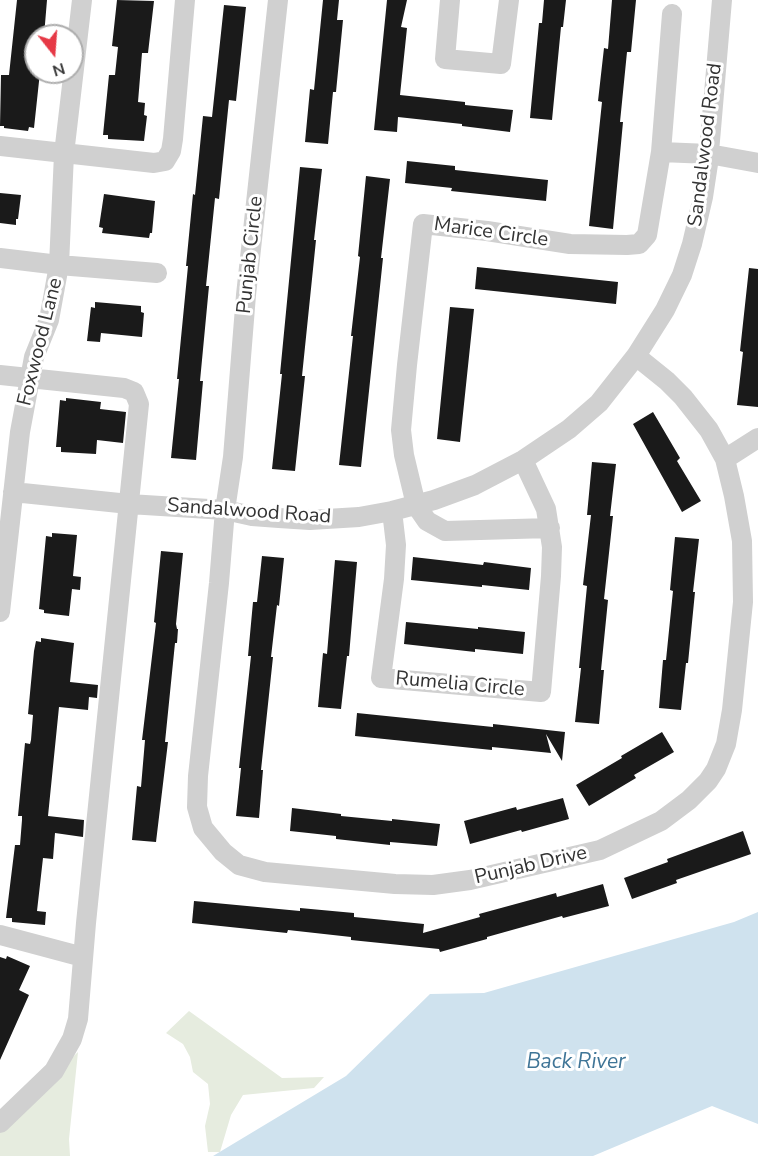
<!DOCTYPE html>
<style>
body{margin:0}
#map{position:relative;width:758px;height:1156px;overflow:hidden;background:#fff;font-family:"Nunito Sans",sans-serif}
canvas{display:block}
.north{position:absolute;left:24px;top:24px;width:60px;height:60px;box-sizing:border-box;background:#fff;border:2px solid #adadad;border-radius:50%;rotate:163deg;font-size:16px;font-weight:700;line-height:24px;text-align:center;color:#333}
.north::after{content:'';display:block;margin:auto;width:21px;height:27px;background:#e63946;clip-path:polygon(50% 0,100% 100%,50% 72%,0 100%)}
</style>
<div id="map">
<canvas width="758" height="1156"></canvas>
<div class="north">N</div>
</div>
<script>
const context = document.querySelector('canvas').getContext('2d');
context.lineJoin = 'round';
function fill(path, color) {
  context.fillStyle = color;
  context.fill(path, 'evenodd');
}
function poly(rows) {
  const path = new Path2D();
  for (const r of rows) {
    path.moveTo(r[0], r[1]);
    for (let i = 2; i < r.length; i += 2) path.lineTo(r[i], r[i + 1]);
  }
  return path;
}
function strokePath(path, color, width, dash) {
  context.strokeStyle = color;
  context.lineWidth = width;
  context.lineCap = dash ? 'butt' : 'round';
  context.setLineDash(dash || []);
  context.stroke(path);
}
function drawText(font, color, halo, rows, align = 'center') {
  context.font = font + ' "Nunito Sans",sans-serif';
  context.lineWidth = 6;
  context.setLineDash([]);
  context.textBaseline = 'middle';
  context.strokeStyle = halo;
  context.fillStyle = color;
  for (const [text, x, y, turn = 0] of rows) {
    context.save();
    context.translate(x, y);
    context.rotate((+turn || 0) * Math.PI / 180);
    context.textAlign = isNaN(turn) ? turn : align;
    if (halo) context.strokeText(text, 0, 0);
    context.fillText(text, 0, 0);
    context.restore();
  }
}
fill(poly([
 [189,1011,282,1078,324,1077,314,1088,243,1095,231,1115,220,1152,208,1152,205,1126,210,1104,208,1084,193,1072,190,1057,183,1044,166,1033],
 [78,1052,69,1139,70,1156,0,1156,0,1127]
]), '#e6ecdf');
fill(poly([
 [758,912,758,1124,712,1106,593,1156,213,1156,346,1076,430,994,484,993,734,922]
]), '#cfe2ee');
fill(poly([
 [17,0,47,0,44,36,36,36,36,72,40,72,34,128,29,127,28,131,4,128,4,126,0,126,1,75,9,75],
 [117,0,154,1,148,53,142,53,138,102,145,103,144,115,147,116,144,141,108,139,108,135,103,135,109,75,115,75,118,47,112,46],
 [323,0,339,0,337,20,343,20,336,92,333,92,328,144,305,142,310,89,314,90],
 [387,0,407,0,401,27,407,28,400,95,465,102,465,105,513,110,510,132,462,126,462,124,398,117,397,132,374,130],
 [544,0,566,0,563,27,561,27,552,120,530,118,539,23,542,23],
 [612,0,636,0,631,52,627,52,620,122,623,122,613,229,589,226,602,102,598,101,604,48,608,49],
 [224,5,246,7,236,101,229,100,219,199,215,198,206,286,209,286,200,381,203,381,196,460,171,458,179,379,177,379,188,266,186,266,193,194,195,195,203,116,212,117],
 [407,161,455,166,455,170,548,180,546,201,451,191,452,188,405,183],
 [300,167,322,169,314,240,316,240,302,376,305,376,295,471,272,469,282,374,280,374],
 [366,176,390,179,381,258,383,258,361,467,339,465,353,336,351,336,360,257,358,256],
 [0,193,21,195,18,219,16,219,16,225,0,223],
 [104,194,155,201,152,233,150,233,149,238,102,233,103,228,99,227],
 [477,267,618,282,616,304,475,289],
 [749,268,758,269,758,407,737,405,743,352,740,351],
 [95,302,141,306,141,312,144,313,142,337,101,333,100,342,87,341,91,307,95,308],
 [450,307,474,309,460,442,437,439],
 [66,398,101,402,100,409,126,412,123,443,97,440,96,454,61,452,61,447,56,447,60,400,66,401],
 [653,412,680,458,677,461,701,501,682,512,633,424],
 [592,462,616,464,610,516,613,516,604,599,608,600,601,670,604,670,599,724,575,722,581,668,579,668,587,586,583,585,591,515,587,515],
 [52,533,77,535,73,576,81,577,80,590,72,589,69,616,44,613,44,610,39,609,46,536,52,537],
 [675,537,699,539,693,592,695,592,688,663,686,663,681,710,659,708,663,660,666,660,673,591,670,590],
 [161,551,183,553,176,624,177,629,178,629,177,643,175,643,165,742,168,742,156,842,132,840,137,786,141,787,145,740,142,740,156,623,154,622],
 [262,556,284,558,279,606,277,605,271,657,273,657,261,770,263,770,259,818,236,816,241,768,239,768,251,656,248,656,253,602,257,602],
 [413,557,483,565,484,562,531,568,529,590,482,585,482,587,411,580],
 [335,560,357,562,349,656,347,656,341,709,318,707,323,653,327,654],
 [406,622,478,629,478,627,525,632,523,654,475,649,475,652,404,644],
 [41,638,74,643,70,682,98,685,97,698,89,697,88,710,59,707,48,816,84,820,83,837,55,833,53,859,43,858,37,911,46,912,45,925,12,922,12,918,6,918,15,845,20,845,22,820,22,816,18,816,25,743,30,744,31,740,33,715,28,714,34,651,36,641,41,642],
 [357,713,493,727,493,724,565,732,562,761,546,734,551,753,492,747,492,750,355,736],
 [662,732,674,752,634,775,636,778,589,806,576,785,622,758,621,756],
 [563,798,569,819,522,832,521,830,470,844,464,821,516,807,517,810],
 [292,808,341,814,341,816,392,821,392,819,440,824,437,846,390,842,390,845,336,839,336,836,290,831],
 [743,831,751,854,676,880,677,883,632,899,624,878,668,862,667,859],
 [603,884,609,906,563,918,562,916,487,937,487,939,440,952,439,949,351,940,351,937,288,930,287,933,192,923,194,901,300,911,300,908,354,913,354,917,424,924,423,933,480,917,479,914,556,893,557,897],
 [7,956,30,966,19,990,29,995,0,1060,0,957,6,959]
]), '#1a1a1a');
strokePath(poly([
 [278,0,246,295,233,457,225,510,219,583,198,776,197,807,203,828,223,852,239,865,265,872,395,884,433,885,470,880,600,850,661,821,689,800,708,781,716,769,726,744,732,710,743,602,742,541,734,496,725,459,709,430,683,397,667,381,636,356],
 [450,0,445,59,501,64,509,0],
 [0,146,154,163,165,161,171,151,173,139,185,0],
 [661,152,709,154,758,163],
 [0,258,59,265,157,273],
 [0,375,124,388,134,392,139,404,86,923,78,1019,72,1039,54,1071,0,1123],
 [725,459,758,438],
 [13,492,129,504,225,510,252,516,279,518,310,520,359,517,392,511,434,500,475,485,523,460,569,429,599,403,636,356,665,310,682,275,692,244,703,197,708,164,722,0],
 [392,511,396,545,394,579,381,678,541,692,551,576,552,547,546,509,523,460],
 [550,528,445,531,427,521,416,505,404,455,401,430,407,365,423,224,487,231,570,244,627,245,639,244,647,235,661,152,672,14],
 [0,612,20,432,34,357,49,320,59,265,64,154,82,0],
 [0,935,83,957]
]), '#d0d0d0', 20);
drawText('20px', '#333', '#fff', [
 ["Sandalwood Road",706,145,-83],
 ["Marice Circle",491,233,8],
 ["Punjab Circle",251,255,-84],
 ["Foxwood Lane",41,342,-76],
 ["Sandalwood Road",249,512,4],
 ["Rumelia Circle",460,685,5],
 ["Punjab Drive",531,866,-13]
]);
drawText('italic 21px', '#3f7597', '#fff', [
 ["Back River",576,1063]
]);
</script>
